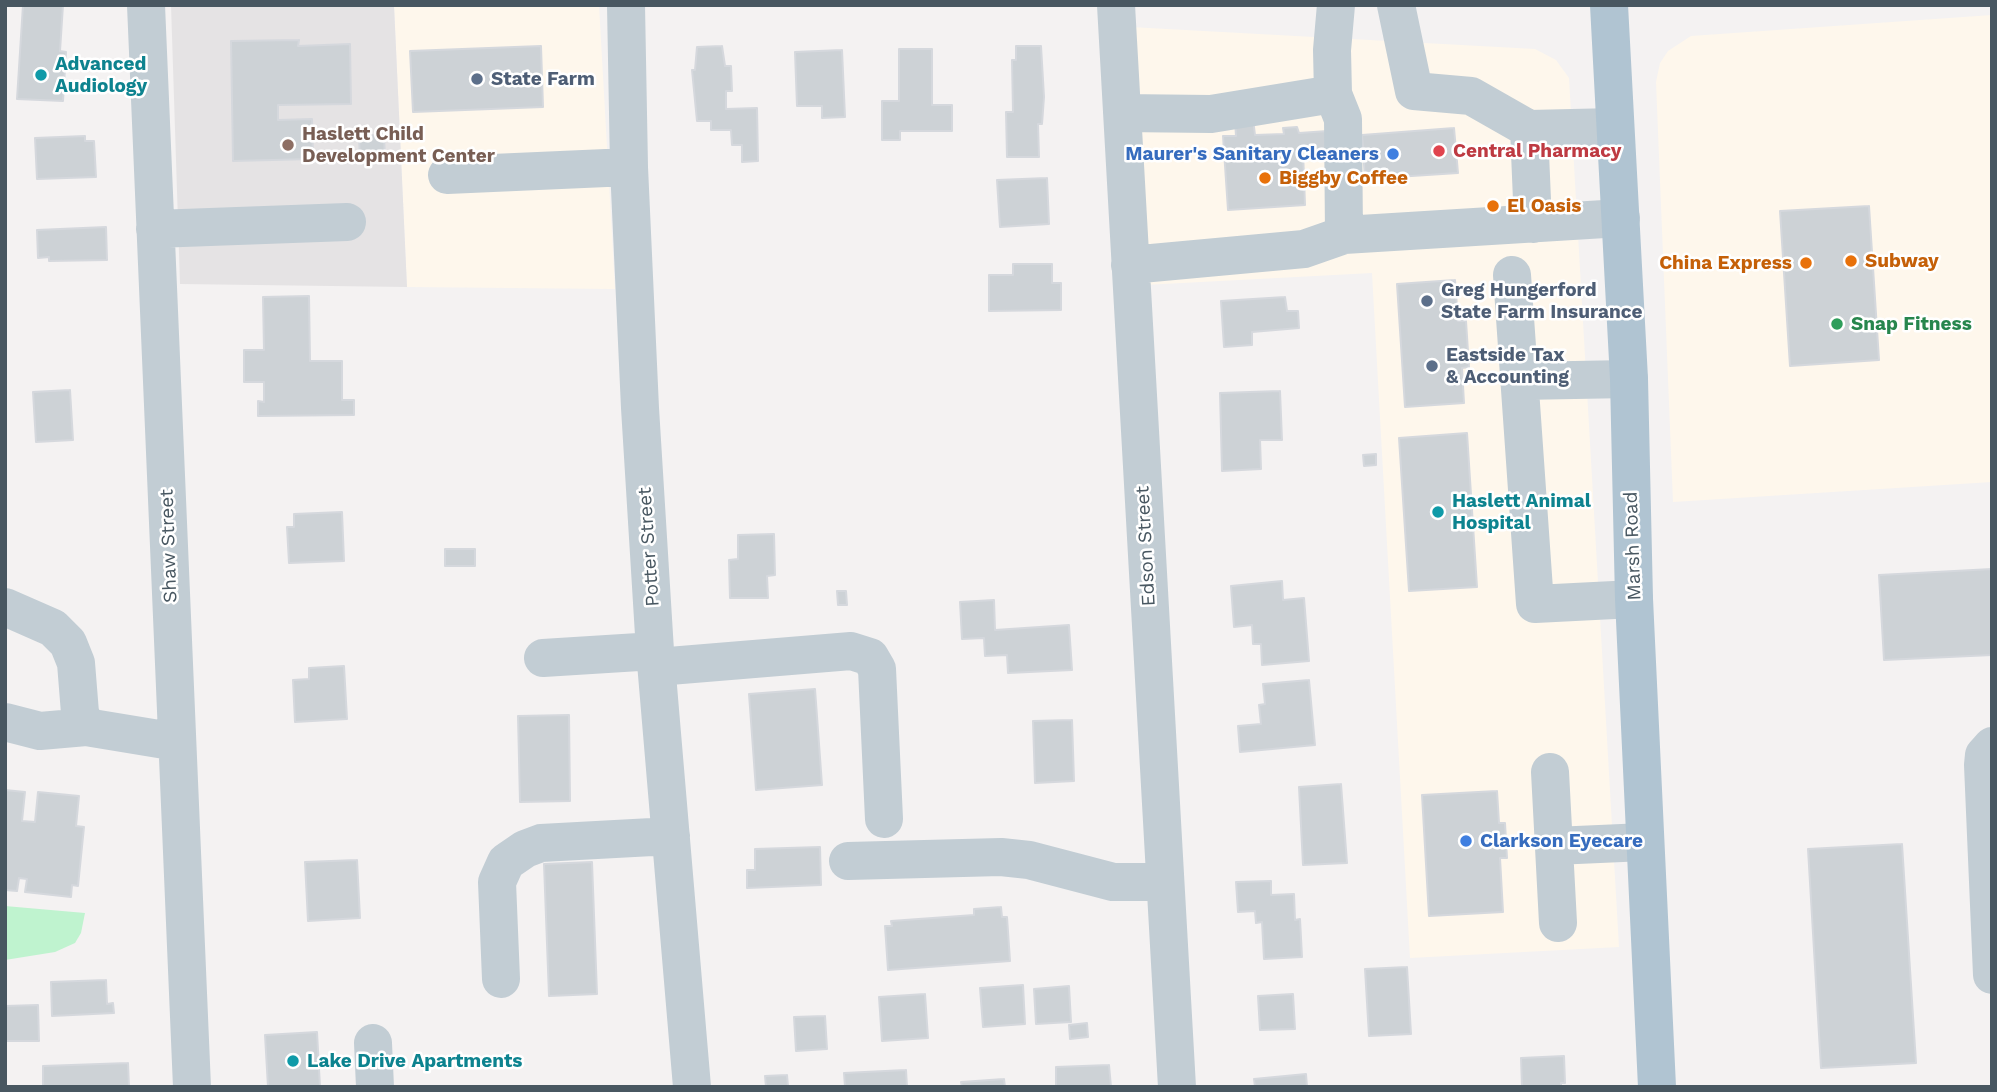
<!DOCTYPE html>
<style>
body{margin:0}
#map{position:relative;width:1997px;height:1092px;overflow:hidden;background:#f4f2f2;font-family:"Work Sans",sans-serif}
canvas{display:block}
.frame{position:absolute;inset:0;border:7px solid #485761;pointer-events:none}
</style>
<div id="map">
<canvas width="1997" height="1092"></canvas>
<div class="frame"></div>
</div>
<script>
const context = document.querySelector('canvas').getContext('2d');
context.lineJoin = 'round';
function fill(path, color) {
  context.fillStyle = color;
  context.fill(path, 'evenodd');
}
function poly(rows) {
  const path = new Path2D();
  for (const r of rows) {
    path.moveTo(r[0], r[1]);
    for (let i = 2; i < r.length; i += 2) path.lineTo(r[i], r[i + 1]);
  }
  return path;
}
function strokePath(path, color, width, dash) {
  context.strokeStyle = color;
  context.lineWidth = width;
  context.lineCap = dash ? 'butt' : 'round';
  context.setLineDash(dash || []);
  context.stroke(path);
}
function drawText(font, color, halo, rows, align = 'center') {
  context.font = font + ' "Work Sans",sans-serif';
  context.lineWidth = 5;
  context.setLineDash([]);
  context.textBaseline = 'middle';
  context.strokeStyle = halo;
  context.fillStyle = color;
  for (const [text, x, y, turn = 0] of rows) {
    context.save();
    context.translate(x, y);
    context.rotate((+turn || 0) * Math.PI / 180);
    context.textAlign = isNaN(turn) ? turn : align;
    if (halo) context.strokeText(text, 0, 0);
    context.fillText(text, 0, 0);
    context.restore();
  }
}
fill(poly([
 [394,5,599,5,615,289,407,287],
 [1992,15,1992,482,1673,502,1656,82,1660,63,1668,51,1691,36],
 [1130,27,1535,49,1556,60,1569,78,1619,947,1410,958,1372,273,1144,285]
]), '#fef7ec');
fill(poly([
 [171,5,394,5,407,287,180,284]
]), '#e5e3e4');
fill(poly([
 [5,906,85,913,81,933,75,943,55,952,5,960]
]), '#bff3cf');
const building = poly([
 [23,5,63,5,60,51,66,52,63,101,17,99,23,5],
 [299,40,298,46,350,44,351,104,278,105,278,120,312,119,313,159,233,161,231,41,299,40],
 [541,46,543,107,413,112,410,51,541,46],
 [722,46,725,66,731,66,732,91,726,91,726,109,757,108,758,161,742,162,742,145,732,145,731,130,711,130,711,121,697,121,692,70,695,70,697,47,722,46],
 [1016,46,1041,46,1044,97,1042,124,1038,124,1039,157,1007,157,1006,112,1013,112,1012,60,1016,60,1016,46],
 [899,49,932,49,932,105,952,105,952,131,900,131,900,140,882,140,882,101,899,101,899,49],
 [842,50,845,117,822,118,822,106,797,106,795,52,842,50],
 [1253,119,1255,135,1284,134,1283,128,1297,127,1299,133,1328,131,1329,148,1303,151,1305,205,1228,210,1223,136,1236,136,1235,121,1253,119],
 [1454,128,1458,173,1365,179,1362,135,1454,128],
 [384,135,385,159,360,160,359,136,384,135],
 [85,136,85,141,94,141,96,177,37,179,35,138,85,136],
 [1047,178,1049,224,1000,227,997,180,1047,178],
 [1869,206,1879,360,1790,366,1780,211,1869,206],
 [106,227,107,260,49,261,49,257,38,258,37,230,106,227],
 [1013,264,1052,264,1052,283,1061,283,1061,310,989,311,989,275,1013,275,1013,264],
 [1455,280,1458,321,1466,321,1469,367,1462,368,1464,403,1405,407,1397,284,1455,280],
 [309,296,310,361,342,361,342,400,354,400,354,415,258,416,258,401,264,402,264,382,244,382,244,350,264,350,263,297,309,296],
 [1285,297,1287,311,1298,311,1299,328,1252,332,1252,345,1224,347,1221,301,1285,297],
 [70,390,73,440,36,442,33,392,70,390],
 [1280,391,1282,440,1260,440,1261,469,1222,471,1220,393,1280,391],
 [1467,433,1477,587,1409,591,1399,438,1467,433],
 [1376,454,1376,465,1364,466,1363,455,1376,454],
 [342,512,344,561,289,563,287,527,294,527,294,514,342,512],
 [774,534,775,575,767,576,768,598,730,598,729,560,738,559,738,535,774,534],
 [445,549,475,549,475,566,445,566,445,549],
 [1992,569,1992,655,1884,660,1879,575,1992,569],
 [1282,581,1283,600,1304,598,1309,661,1262,665,1261,644,1253,644,1252,625,1234,627,1231,586,1282,581],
 [837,591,846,591,847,605,838,605,837,591],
 [994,600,995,630,1069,625,1072,670,1008,673,1007,655,985,656,984,638,962,639,960,602,994,600],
 [344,666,347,719,295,722,293,680,309,679,309,668,344,666],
 [1309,680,1315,745,1240,752,1238,726,1261,724,1259,705,1265,704,1263,684,1309,680],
 [815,689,822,785,756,790,749,694,815,689],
 [569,715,570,801,520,802,518,716,569,715],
 [1072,720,1074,781,1035,783,1033,721,1072,720],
 [1341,784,1347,863,1303,865,1299,787,1341,784],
 [5,790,25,792,22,821,35,822,38,792,79,796,76,826,84,827,78,886,72,885,71,897,25,892,27,879,19,878,17,891,5,890,5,790],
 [1497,791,1499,823,1505,823,1507,858,1500,858,1503,912,1429,916,1422,795,1497,791],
 [1902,844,1916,1063,1821,1068,1808,849,1902,844],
 [820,847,821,885,747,888,747,870,755,870,755,849,820,847],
 [357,860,360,918,308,921,305,862,357,860],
 [592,862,597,994,549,996,544,864,592,862],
 [1271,881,1271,895,1294,894,1295,920,1300,919,1302,957,1264,959,1262,922,1256,923,1255,911,1238,912,1236,882,1271,881],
 [1001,907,1002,917,1007,917,1010,961,888,970,885,926,892,926,891,921,974,915,974,909,1001,907],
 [1407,967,1411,1034,1369,1036,1365,969,1407,967],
 [106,980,107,1004,113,1003,114,1013,52,1016,51,982,106,980],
 [1023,985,1025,1024,983,1027,980,988,1023,985],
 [1069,986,1071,1022,1036,1024,1034,989,1069,986],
 [925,994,928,1038,882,1041,879,997,925,994],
 [1293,994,1295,1029,1260,1030,1258,996,1293,994],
 [38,1005,39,1041,5,1041,5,1006,38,1005],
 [825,1016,827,1049,796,1051,794,1017,825,1016],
 [1087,1023,1088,1037,1070,1039,1069,1025,1087,1023],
 [317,1032,320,1087,268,1087,265,1035,317,1032],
 [1564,1056,1565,1083,1561,1083,1561,1087,1522,1087,1521,1058,1564,1056],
 [128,1063,129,1087,43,1087,43,1066,128,1063],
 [1109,1065,1111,1087,1056,1087,1056,1067,1109,1065],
 [906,1070,907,1087,845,1087,844,1073,906,1070],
 [1306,1074,1307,1087,1255,1087,1254,1079,1306,1074],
 [787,1075,788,1086,794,1087,766,1087,765,1076,787,1075],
 [1004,1079,1005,1087,962,1087,961,1082,1004,1079]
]);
fill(building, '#cdd2d6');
strokePath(building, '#d5d8dd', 2);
strokePath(poly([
 [146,5,192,1087],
 [626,5,629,167,640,408,655,651,692,1087],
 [1116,5,1177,1087],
 [1396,5,1414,91,1471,96,1529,129,1615,127],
 [1122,113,1211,114,1333,94,1332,50,1336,5],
 [1529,129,1533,224],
 [447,175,629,167],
 [155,229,347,222],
 [1344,235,1621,218],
 [1130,265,1304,249,1344,235,1343,119,1333,94],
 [1512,275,1535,604,1634,599],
 [1520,381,1629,379],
 [5,607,53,628,68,643,76,663,80,713,86,727],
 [543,658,655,651],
 [657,667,851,651,870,657,877,669,884,819],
 [5,722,40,731,86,727,177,742],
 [1992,746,1984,755,1983,765,1992,975],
 [1550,772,1558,923],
 [1554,846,1645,842],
 [848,861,1001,857,1029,860,1113,882,1165,882],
 [501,979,497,882,506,862,525,849,541,843,671,836],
 [373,1043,375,1087]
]), '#c2cdd4', 38);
strokePath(poly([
 [1609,5,1629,379,1634,599,1657,1087]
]), '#b0c4d2', 38);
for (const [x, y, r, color] of [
 [41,75,7,"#0f9aa8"],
 [477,79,7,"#5c6f8a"],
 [288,145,7,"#8d6e63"],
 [1439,151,7,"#e0444e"],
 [1393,154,7,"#3f7fe0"],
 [1265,178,7,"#e8710a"],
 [1493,206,7,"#e8710a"],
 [1851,261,7,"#e8710a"],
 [1806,263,7,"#e8710a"],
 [1427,301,7,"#5c6f8a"],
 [1837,324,7,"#2e9e5b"],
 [1432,366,7,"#5c6f8a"],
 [1438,512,7,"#0f9aa8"],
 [1466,841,7,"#3f7fe0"],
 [293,1061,7,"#0f9aa8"]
]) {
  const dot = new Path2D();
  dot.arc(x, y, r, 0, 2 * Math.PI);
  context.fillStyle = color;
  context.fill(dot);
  strokePath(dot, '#fff', 2.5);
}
drawText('bold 19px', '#0d838f', '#fff', [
 ["Advanced",55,64],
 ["Audiology",55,86],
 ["Haslett Animal",1452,501],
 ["Hospital",1452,523],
 ["Lake Drive Apartments",307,1061]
], 'left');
drawText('bold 19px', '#4e5e75', '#fff', [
 ["State Farm",491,79],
 ["Greg Hungerford",1441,290],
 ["State Farm Insurance",1441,312],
 ["Eastside Tax",1446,355],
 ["& Accounting",1446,377]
], 'left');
drawText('bold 19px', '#785e54', '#fff', [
 ["Haslett Child",302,134],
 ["Development Center",302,156]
], 'left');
drawText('bold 19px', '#be3a42', '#fff', [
 ["Central Pharmacy",1453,151]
], 'left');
drawText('bold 19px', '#366cbe', '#fff', [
 ["Maurer's Sanitary Cleaners",1379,154],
 ["Clarkson Eyecare",1480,841,"left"]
], 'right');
drawText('bold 19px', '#c56008', '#fff', [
 ["Biggby Coffee",1279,178],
 ["El Oasis",1507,206],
 ["Subway",1865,261],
 ["China Express",1792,263,"right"]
], 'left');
drawText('bold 19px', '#27864d', '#fff', [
 ["Snap Fitness",1851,324]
], 'left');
drawText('19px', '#485761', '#fff', [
 ["Shaw Street",169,546,-92],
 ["Edson Street",1146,546,-93],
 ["Marsh Road",1633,546,-92],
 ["Potter Street",649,547,-94]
]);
</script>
